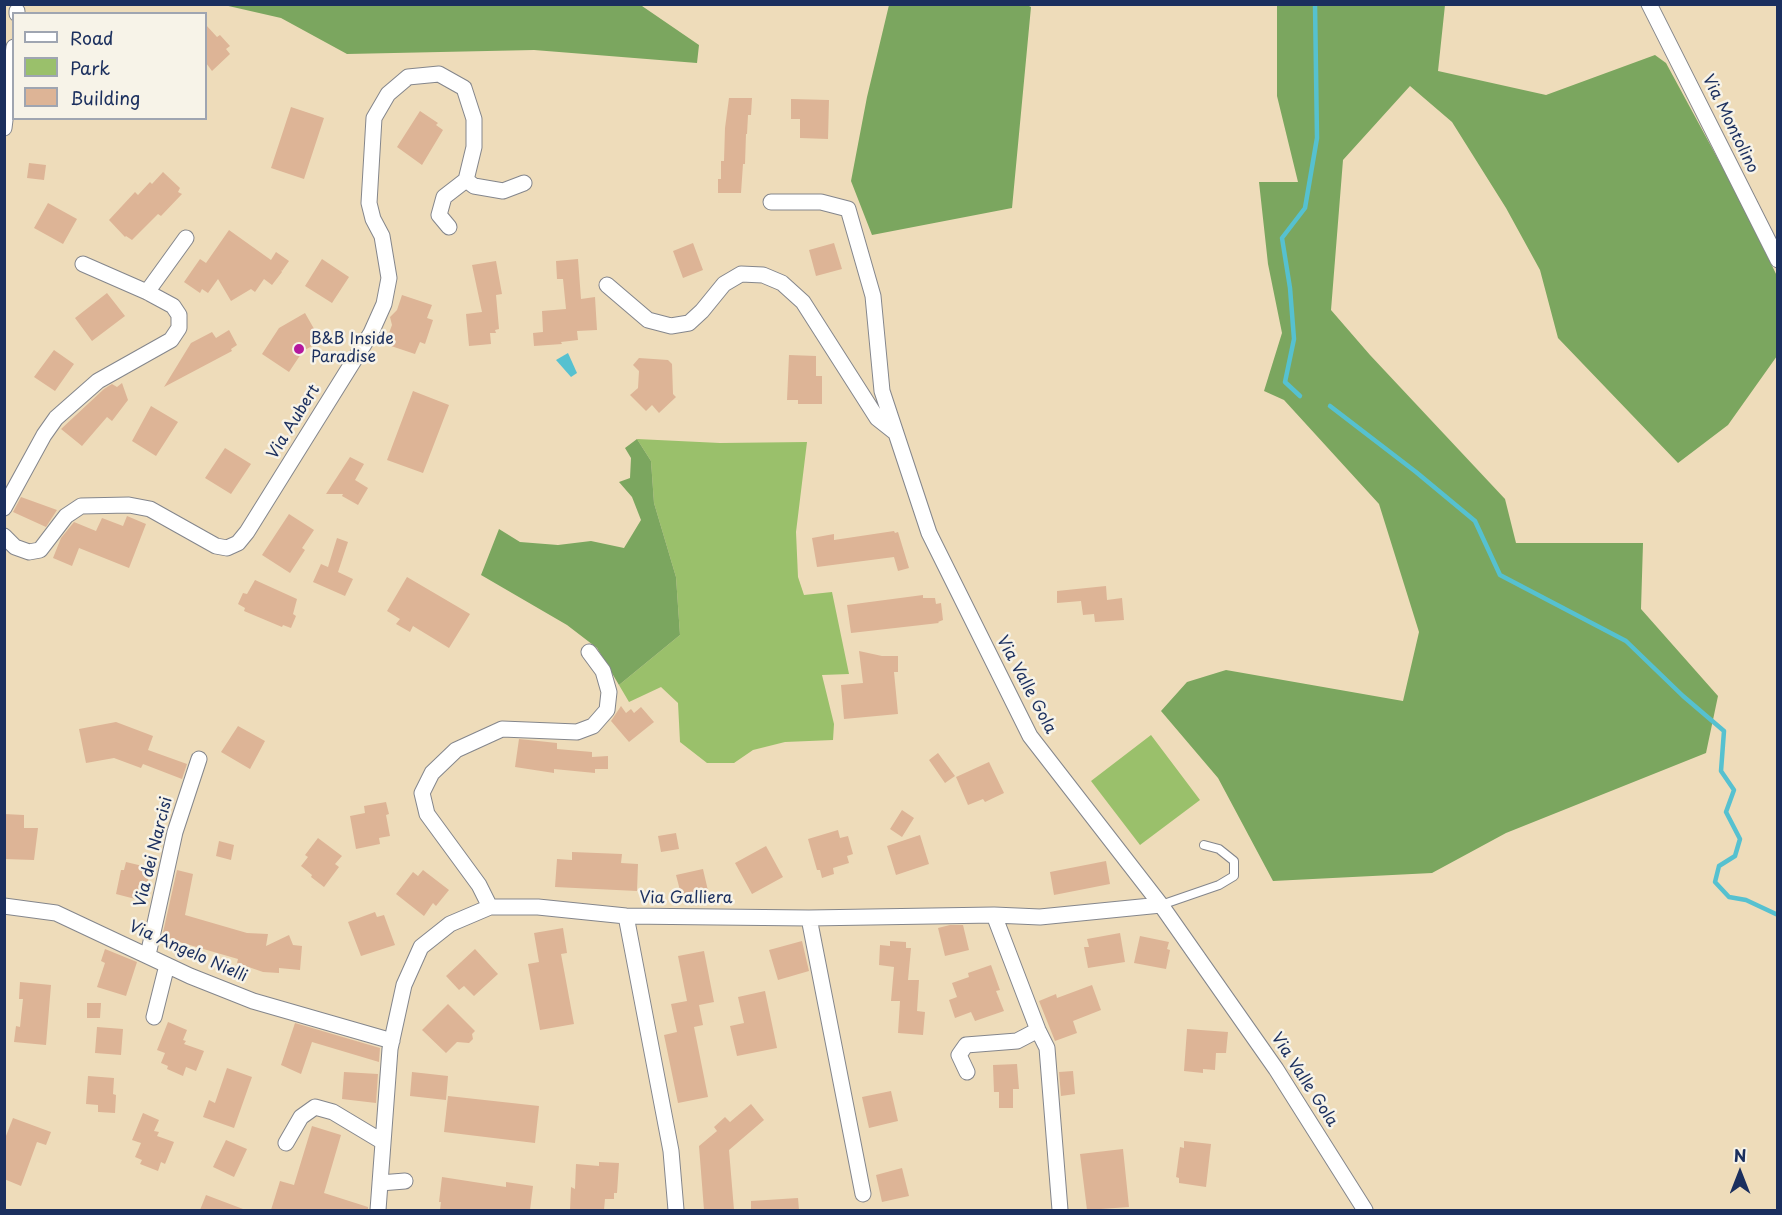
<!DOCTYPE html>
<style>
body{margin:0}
#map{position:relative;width:1782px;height:1215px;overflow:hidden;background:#eedcba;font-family:"Playpen Sans",sans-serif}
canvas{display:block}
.frame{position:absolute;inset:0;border:6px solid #1b2f5e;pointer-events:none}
.legend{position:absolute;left:12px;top:12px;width:195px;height:108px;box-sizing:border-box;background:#f7f3e8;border:2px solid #9fa5b1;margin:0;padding:8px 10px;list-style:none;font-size:18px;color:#1b2f5e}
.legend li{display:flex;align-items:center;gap:12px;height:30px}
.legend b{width:30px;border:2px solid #9fa5b1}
.north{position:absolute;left:1710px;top:1143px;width:60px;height:60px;-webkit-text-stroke:4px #f7f3e8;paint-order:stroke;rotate:0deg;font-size:16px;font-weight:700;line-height:24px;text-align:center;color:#1b2f5e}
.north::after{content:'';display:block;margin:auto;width:21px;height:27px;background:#1b2f5e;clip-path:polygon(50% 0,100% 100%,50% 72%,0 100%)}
</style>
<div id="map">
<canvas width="1782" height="1215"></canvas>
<div class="frame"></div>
<ul class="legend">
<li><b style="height:8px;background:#fff"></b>Road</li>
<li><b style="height:16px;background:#9ac06b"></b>Park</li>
<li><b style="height:16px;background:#ddb496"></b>Building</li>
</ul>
<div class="north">N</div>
</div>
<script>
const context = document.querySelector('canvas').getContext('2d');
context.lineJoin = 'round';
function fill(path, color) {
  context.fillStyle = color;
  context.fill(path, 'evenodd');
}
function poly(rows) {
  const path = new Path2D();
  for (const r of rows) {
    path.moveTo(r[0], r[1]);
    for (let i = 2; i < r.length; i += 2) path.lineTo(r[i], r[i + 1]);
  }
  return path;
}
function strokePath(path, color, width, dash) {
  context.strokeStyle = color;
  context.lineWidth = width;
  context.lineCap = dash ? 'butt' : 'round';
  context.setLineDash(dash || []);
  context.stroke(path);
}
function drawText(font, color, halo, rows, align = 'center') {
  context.font = font + ' "Playpen Sans",sans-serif';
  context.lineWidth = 5;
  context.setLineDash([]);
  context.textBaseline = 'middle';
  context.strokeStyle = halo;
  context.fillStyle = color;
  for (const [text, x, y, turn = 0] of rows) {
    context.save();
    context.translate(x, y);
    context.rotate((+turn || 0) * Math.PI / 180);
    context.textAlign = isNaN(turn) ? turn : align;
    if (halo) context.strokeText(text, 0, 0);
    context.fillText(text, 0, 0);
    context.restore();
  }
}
fill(poly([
 [637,439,720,443,807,442,796,532,798,577,804,595,832,592,849,674,822,675,834,724,833,740,785,742,753,750,734,763,707,763,680,742,678,703,661,687,629,702,619,685,680,635,676,577,654,503,651,461],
 [1151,735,1200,800,1140,845,1091,781]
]), '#9ac06b');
fill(poly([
 [605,5,642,6,699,45,697,63,534,50,347,54,281,18,224,5],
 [1027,5,1031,7,1012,208,872,235,851,181,867,97,889,5],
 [1277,5,1445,5,1438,71,1546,95,1655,55,1666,63,1738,196,1778,278,1777,356,1728,425,1678,463,1558,338,1540,270,1506,208,1452,122,1410,86,1343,160,1331,310,1370,355,1505,499,1516,543,1643,543,1641,609,1718,696,1706,753,1506,833,1432,873,1273,881,1218,778,1161,711,1187,682,1226,670,1403,701,1419,632,1379,504,1284,400,1264,391,1282,333,1268,264,1259,182,1298,182,1277,96],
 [637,439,651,461,654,503,676,577,680,635,619,685,597,648,567,625,481,575,499,529,520,542,558,545,591,541,624,548,641,520,632,497,619,482,630,478,631,458,625,448]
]), '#7ba65f');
fill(poly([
 [568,353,577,373,571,377,556,360]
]), '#56c1d0');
strokePath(poly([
 [1300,396,1285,382,1294,339,1290,288,1282,238,1305,208,1317,138,1315,4],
 [1330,406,1416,472,1475,521,1500,575,1626,641,1683,696,1724,731,1721,771,1734,790,1726,812,1740,839,1735,856,1719,866,1715,882,1729,897,1746,900,1778,915]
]), '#56c1d0', 4.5);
fill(poly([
 [206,25,217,37,220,35,230,46,226,49,230,54,212,71,206,63],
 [729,98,752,98,751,115,748,115,747,134,746,134,745,164,743,164,741,193,718,193,718,179,721,179,721,161,724,161,725,128],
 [791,99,829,100,828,139,800,138,800,119,791,119],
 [291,107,324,118,304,179,271,168],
 [420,111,438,123,436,125,443,130,422,165,397,147],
 [29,163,46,165,44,180,27,178],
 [163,172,180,188,178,192,182,194,161,216,158,214,132,240,126,236,125,237,109,220,135,192,138,195,150,182,152,184],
 [48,203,77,219,63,244,34,228],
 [229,230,271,260,276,252,289,261,282,271,281,270,282,272,272,285,264,279,255,292,251,289,231,301,218,279,208,293,202,289,200,293,184,282,200,259,206,263],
 [693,243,703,270,683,278,673,251],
 [834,243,842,269,816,276,809,250],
 [322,259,349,277,332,303,305,286],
 [578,259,581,299,595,297,597,330,577,331,578,340,561,342,562,344,534,346,533,333,543,332,542,311,566,309,563,279,557,279,556,261],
 [496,261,502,294,496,295,499,329,495,330,496,333,490,333,491,344,469,346,466,314,482,312,472,265],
 [107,293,125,316,92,341,75,318],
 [402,295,432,305,427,318,433,320,425,344,420,342,415,354,385,344,392,325,390,317,397,310],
 [305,313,321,341,303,351,289,372,262,354,279,328],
 [229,330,237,345,231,349,232,351,164,387,191,343,212,332,216,338],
 [54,350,74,364,55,391,34,377],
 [789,355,816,356,816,376,822,376,822,404,798,404,798,400,787,400],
 [639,358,668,360,672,364,673,394,676,397,659,413,652,405,646,411,630,395,638,388,639,371,633,365],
 [122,383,128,400,112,421,107,417,82,446,61,429,104,389,112,384,117,387],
 [413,391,449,405,423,473,387,460],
 [151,406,178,422,156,456,132,441],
 [225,448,251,464,231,494,205,478],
 [350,457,364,464,355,480,368,488,358,505,342,496,343,494,326,494],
 [21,497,57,510,46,527,13,512],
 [289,514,314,530,302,548,305,550,290,573,262,555],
 [127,516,146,524,129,568,79,548,72,566,53,558,61,538,74,522,96,531,102,518,123,526],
 [894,531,895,533,898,532,909,568,898,571,894,557,817,567,812,538,834,534,834,540],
 [337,538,348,542,338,572,353,579,345,596,313,582,321,564,328,567],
 [407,577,470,614,449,648,413,626,410,632,396,624,400,619,387,611],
 [255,580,297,599,293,614,296,616,291,628,283,625,282,627,244,611,245,608,238,604,243,593,247,594],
 [1106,586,1107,600,1122,598,1124,620,1095,622,1094,614,1083,615,1081,601,1057,603,1057,591],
 [923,595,923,598,935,598,936,604,941,603,943,620,938,622,939,623,851,633,847,605],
 [859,651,882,656,898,656,898,672,894,672,898,714,844,719,841,685,863,683],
 [621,706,626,713,631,709,634,713,641,707,654,722,629,742,611,721],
 [116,722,153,736,148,750,187,764,182,779,143,764,141,768,114,758,86,763,79,729],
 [238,726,265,741,250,769,221,752],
 [519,739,557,743,557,749,592,752,592,757,608,756,608,769,595,769,595,773,554,769,554,773,515,767],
 [938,753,955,776,945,783,929,760],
 [989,762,1004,793,985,802,983,799,968,805,956,777],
 [386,802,389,814,386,815,390,836,379,838,380,844,356,849,350,816,365,813,364,806],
 [902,810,914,818,902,837,890,829],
 [4,814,24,815,24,828,38,828,34,860,4,859],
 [838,830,840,838,848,836,853,854,847,856,849,863,833,868,834,874,822,878,820,870,817,870,808,839],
 [676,833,679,849,661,852,658,836],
 [920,835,929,864,896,875,887,846],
 [318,838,342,856,335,864,339,867,324,887,311,877,312,875,301,866,308,857,305,855],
 [219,841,234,845,231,860,216,856],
 [766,846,783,877,752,894,735,863],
 [572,852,622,854,621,863,638,864,637,891,555,887,557,859,572,860],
 [1106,861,1110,884,1054,895,1050,872],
 [126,862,151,868,143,901,116,894,121,870,124,870],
 [703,869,709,895,683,902,676,875],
 [177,870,193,874,185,915,247,933,268,934,266,946,289,935,293,945,302,946,300,970,279,968,279,973,263,972,237,963,238,959,162,937],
 [423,870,449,890,436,906,433,903,424,916,396,894,413,872,418,876],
 [375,912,377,917,384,915,395,945,361,956,348,922],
 [950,925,963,925,969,950,945,956,938,928],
 [563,928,567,953,561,954,574,1024,540,1030,528,964,539,962,534,933],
 [1120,933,1125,962,1088,968,1084,947,1089,947,1087,939],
 [1140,936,1169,942,1167,949,1170,950,1166,969,1134,963],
 [802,941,809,971,778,980,769,950],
 [890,941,906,942,906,948,911,948,908,980,919,980,917,1011,925,1012,923,1035,898,1033,900,1001,891,1001,894,967,879,965,880,945,890,946],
 [105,949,137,962,126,996,97,987,105,963,101,961],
 [475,949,498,974,474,996,464,986,459,990,446,976],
 [704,951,714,1002,699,1005,703,1025,694,1027,708,1097,678,1103,664,1035,677,1032,671,1004,687,1001,678,956],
 [991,965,1000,990,996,991,1004,1011,975,1021,971,1012,955,1018,949,1000,957,997,952,983,969,977,968,973],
 [20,982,51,985,46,1045,14,1042,16,1026,20,1027,23,999,19,999],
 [1092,985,1101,1010,1073,1021,1077,1033,1055,1041,1039,1001,1056,994,1057,998],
 [765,991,777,1048,737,1056,730,1026,744,1023,738,997],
 [87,1003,101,1003,100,1018,87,1018],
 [448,1004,475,1031,472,1034,473,1039,469,1043,457,1042,446,1053,422,1030],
 [168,1022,187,1030,183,1040,186,1041,184,1044,204,1051,196,1071,186,1067,183,1076,167,1069,168,1066,161,1063,165,1053,157,1050],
 [295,1023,380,1048,379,1062,312,1042,301,1074,281,1065],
 [97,1027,123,1029,121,1055,95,1053],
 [1187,1029,1228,1032,1226,1053,1216,1053,1215,1070,1203,1069,1203,1073,1184,1071],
 [1017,1064,1019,1089,1013,1089,1013,1108,999,1108,999,1092,994,1092,993,1065],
 [227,1068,252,1077,234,1128,203,1117,209,1100,215,1103],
 [1073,1071,1075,1094,1061,1096,1059,1072],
 [344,1072,378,1074,376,1103,342,1099],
 [412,1072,448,1076,446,1100,410,1096],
 [88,1076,114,1078,113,1094,116,1095,115,1113,98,1112,98,1105,86,1104],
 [891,1091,898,1121,869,1128,862,1097],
 [448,1096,539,1106,535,1143,444,1132],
 [751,1104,764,1120,729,1150,734,1210,704,1210,699,1146,717,1131,714,1127,725,1117,730,1122],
 [143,1113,159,1120,154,1131,159,1132,157,1136,174,1142,165,1164,161,1162,158,1171,140,1164,142,1160,135,1157,141,1143,132,1140],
 [13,1118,51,1132,46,1145,37,1142,21,1186,4,1179,4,1141],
 [312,1126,341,1135,324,1193,368,1207,368,1210,271,1210,280,1181,294,1185],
 [226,1140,247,1149,234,1177,213,1167],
 [1184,1141,1211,1144,1206,1187,1179,1183,1179,1178,1176,1177,1180,1147,1184,1148],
 [1123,1149,1129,1207,1087,1210,1080,1154],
 [599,1162,619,1163,617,1193,614,1193,614,1199,605,1199,604,1210,570,1210,571,1187,575,1189,576,1164,599,1166],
 [902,1168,909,1196,882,1202,876,1175],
 [442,1177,506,1187,506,1182,533,1186,530,1210,440,1210,441,1202,439,1202],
 [206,1195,243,1209,243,1210,200,1210],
 [798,1198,799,1210,751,1210,751,1201]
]), '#ddb496');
const service = poly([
 [1161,905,1219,885,1234,876,1234,861,1219,849,1204,845]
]);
const minor = poly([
 [1649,4,1778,260],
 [17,14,17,11],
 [4,128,14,47],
 [771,202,821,202,848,209,873,296,882,391,929,533,1030,736,1161,905,1276,1069,1365,1210],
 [449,227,439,215,444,197,466,180],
 [607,285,648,320,671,326,689,323,702,311,724,284,741,274,763,275,782,283,803,302,877,418,896,433],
 [147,292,186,238],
 [4,508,44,435,56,418,98,381,171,340,179,328,179,315,173,306,147,292,83,264],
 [4,536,15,547,29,552,40,550,66,516,81,506,129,505,150,509,216,546,227,548,238,543,247,532,371,333,384,304,389,278,382,236,373,219,369,203,374,118,388,94,408,77,439,74,464,88,474,119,474,147,466,180,474,186,503,191,524,183],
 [4,906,56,913,190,976,253,1001,392,1041],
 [490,907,479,885,427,814,422,793,432,773,456,750,502,729,577,732,593,726,607,710,609,692,603,671,589,652],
 [994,915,1038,1030,1047,1048,1060,1210],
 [626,916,671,1151,676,1210],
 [809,918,863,1194],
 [148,955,175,832,199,759],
 [154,1017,167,965],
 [967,1072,959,1055,966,1045,1017,1041,1038,1030],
 [286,1143,301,1117,315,1107,333,1112,383,1142],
 [380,1183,405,1181],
 [378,1210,390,1049,404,985,421,947,450,924,490,907,538,907,626,916,809,918,994,915,1040,917,1161,905]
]);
strokePath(service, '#84868c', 10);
strokePath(minor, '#84868c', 17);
strokePath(service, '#fff', 8);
strokePath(minor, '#fff', 15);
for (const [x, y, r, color] of [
 [299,349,6,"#b5179e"]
]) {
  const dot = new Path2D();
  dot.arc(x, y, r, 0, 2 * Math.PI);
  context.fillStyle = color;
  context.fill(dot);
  strokePath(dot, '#f7f3e8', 2);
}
drawText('16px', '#1b2f5e', '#f7f3e8', [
 ["Via Montolino",1730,124,64],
 ["Via Aubert",294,422,-58],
 ["Via Valle Gola",1026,685,62],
 ["Via dei Narcisi",154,852,-76],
 ["Via Galliera",686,899],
 ["Via Angelo Nielli",188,952,24],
 ["Via Valle Gola",1304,1080,57]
]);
drawText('16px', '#1b2f5e', '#f7f3e8', [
 ["B&B Inside",311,340],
 ["Paradise",311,358]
], 'left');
</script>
